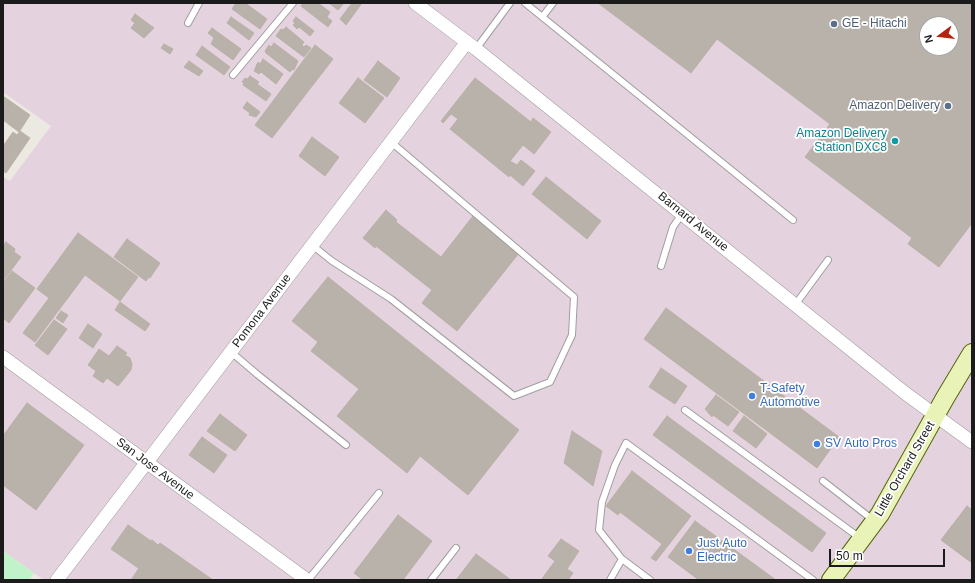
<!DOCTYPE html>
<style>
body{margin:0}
#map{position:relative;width:975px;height:583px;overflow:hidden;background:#ebe9e1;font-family:Helvetica,sans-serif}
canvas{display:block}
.frame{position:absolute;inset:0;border:4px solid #1b1b1b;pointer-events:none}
.north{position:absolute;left:919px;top:16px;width:40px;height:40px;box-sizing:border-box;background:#fff;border:1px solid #a4a4a4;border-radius:50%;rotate:255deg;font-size:11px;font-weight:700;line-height:16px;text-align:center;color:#1b1b1b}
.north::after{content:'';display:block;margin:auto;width:14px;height:18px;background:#b42311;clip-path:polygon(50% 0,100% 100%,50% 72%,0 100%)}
.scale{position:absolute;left:829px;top:549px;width:116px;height:18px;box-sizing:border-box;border:2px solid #1b1b1b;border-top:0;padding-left:5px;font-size:12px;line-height:14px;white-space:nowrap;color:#1b1b1b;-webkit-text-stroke:3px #fff;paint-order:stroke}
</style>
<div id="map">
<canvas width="975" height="583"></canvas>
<div class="frame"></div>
<div class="north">N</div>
<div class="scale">50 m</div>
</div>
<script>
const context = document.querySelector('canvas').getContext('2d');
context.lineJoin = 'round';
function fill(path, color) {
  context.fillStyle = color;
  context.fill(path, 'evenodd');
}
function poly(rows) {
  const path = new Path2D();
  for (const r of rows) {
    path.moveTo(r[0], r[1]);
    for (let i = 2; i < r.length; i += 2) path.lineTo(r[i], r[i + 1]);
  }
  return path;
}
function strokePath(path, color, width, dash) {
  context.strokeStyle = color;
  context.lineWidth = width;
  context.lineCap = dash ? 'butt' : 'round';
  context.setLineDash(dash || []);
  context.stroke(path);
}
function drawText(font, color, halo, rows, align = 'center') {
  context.font = font + ' Helvetica,sans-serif';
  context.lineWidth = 3.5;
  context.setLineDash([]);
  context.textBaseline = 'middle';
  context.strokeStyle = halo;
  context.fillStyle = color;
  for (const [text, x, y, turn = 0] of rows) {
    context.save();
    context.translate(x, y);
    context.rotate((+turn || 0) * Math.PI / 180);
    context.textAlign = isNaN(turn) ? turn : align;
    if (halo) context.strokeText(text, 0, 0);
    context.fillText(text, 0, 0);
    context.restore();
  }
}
fill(poly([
 [3,3,972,3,972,580,44,580,3,551,3,177,10,181,51,126,3,92],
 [927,24,951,24,951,48,927,48]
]), '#e4d3df');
fill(poly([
 [3,551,34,573,29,580,3,580]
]), '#c0f3ca');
const building = poly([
 [236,3,245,3,267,19,260,29,232,9,236,3],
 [303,3,318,3,330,12,327,17,332,21,328,27,301,6,303,3],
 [329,3,344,3,338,10,329,3],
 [352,3,362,3,346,25,340,19,352,3],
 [598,3,972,3,972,223,939,267,908,244,912,238,805,157,830,124,717,39,691,73,598,3],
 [927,24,951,24,951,48,927,48,927,24],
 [135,14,154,28,144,38,131,28,135,23,131,20,135,14],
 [231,17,254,33,249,40,227,23,231,17],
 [296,17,314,31,310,36,299,27,297,29,293,25,295,23,293,21,296,17],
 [286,27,304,42,302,45,304,47,306,45,311,48,304,57,276,36,281,29,283,30,286,27],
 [212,28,241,49,233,60,211,44,214,38,208,33,212,28],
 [274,43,298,61,294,70,293,69,290,72,266,53,265,51,269,45,271,47,274,43],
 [164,44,173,49,170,54,161,48,164,44],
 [315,45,333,59,272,138,255,125,315,45],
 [202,46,230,67,224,75,196,55,202,46],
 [263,59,283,74,276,84,261,72,259,74,254,71,258,62,260,64,263,59],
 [189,61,203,71,199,76,184,67,189,61],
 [378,61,400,78,387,97,364,80,378,61],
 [250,76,259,82,257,84,271,94,266,101,243,85,244,83,242,82,245,78,247,79,250,76],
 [358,78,384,98,365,123,339,103,358,78],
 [475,78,531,122,533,118,551,132,534,154,523,145,510,161,517,165,521,160,535,171,523,186,510,175,509,177,450,129,458,119,451,114,443,123,441,121,475,78],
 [3,96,30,115,19,132,3,120,3,96],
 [247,102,260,112,256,117,249,115,250,113,243,108,247,102],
 [20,131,30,138,6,173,3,171,3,146,13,132,17,135,20,131],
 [312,137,339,157,325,176,299,156,312,137],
 [546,177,601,221,587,239,532,194,546,177],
 [386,210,397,220,396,222,441,257,473,216,519,253,457,331,422,303,432,290,376,246,375,248,363,238,386,210],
 [78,233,138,277,120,301,85,275,35,342,23,333,49,298,37,289,78,233],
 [127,239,160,263,150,278,149,277,146,281,114,257,127,239],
 [6,242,15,249,14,252,21,257,3,281,3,246,6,242],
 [12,271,35,288,9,323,3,318,3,283,12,271],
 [328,277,519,430,468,495,420,456,407,473,337,416,359,389,311,351,318,342,292,321,328,277],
 [120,302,150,324,145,331,115,310,120,302],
 [666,308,839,437,817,468,644,339,666,308],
 [61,311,68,315,63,323,56,318,61,311],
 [54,320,67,329,48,355,35,345,54,320],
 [88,324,102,334,93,348,79,338,88,324],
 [117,346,127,353,125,355,130,358,132,364,131,370,118,386,107,378,103,383,93,376,96,371,88,365,99,349,109,356,117,346],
 [661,368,687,386,675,404,649,387,661,368],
 [716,395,739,412,728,426,713,415,712,417,705,409,716,395],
 [27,403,84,445,36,510,3,485,3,436,27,403],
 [220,414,247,435,235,451,207,431,220,414],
 [667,416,826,533,812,552,653,435,667,416],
 [744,416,767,434,756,448,733,431,744,416],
 [572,431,602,451,593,486,564,463,572,431],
 [202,437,227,455,214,473,189,455,202,437],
 [632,471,691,516,656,561,651,558,662,544,620,512,618,515,606,506,632,471],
 [967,506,972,510,972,563,941,540,967,506],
 [398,515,432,541,403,580,363,580,354,573,398,515],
 [695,521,776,580,699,580,668,557,695,521],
 [128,525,151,541,134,565,111,549,128,525],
 [561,539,579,551,567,569,573,573,568,580,541,580,555,561,548,556,561,539],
 [152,540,158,545,160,543,213,580,155,580,134,565,152,540],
 [476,554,511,580,456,580,476,554],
 [139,568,155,580,131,580,139,568]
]);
fill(building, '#b8b2ab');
strokePath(building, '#bcb1a5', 1);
const lane = poly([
 [525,3,793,220],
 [543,16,553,3],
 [188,23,199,3],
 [476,49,510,3],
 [233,75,293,3],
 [312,245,332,261,391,299,514,396,550,382,572,335,574,297,391,142],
 [661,266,673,227,682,214],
 [795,305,828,260],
 [231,352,258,375,346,445],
 [685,410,860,538],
 [823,481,873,520],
 [622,559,599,530,602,502,615,465,626,443,813,580],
 [308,580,379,493],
 [431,580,456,548],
 [610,580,622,559,650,580]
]);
const street = poly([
 [415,3,476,49,905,393,972,442],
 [3,357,307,580],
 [57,580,467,42]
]);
const secondary = poly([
 [831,580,880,514,945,398,972,353]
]);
strokePath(lane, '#9f9f9f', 8);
strokePath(street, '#9f9f9f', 14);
strokePath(secondary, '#53660e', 20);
strokePath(lane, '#fff', 6);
strokePath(street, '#fff', 13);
strokePath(secondary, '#e9f3b8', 18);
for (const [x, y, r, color] of [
 [834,24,4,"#5c6f8a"],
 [948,106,4,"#5c6f8a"],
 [895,141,4,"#0f9aa8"],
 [752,396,4,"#3f7fe0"],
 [817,444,4,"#3f7fe0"],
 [689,551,4,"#3f7fe0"]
]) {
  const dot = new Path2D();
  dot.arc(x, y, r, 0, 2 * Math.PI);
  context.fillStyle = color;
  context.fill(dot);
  strokePath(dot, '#fff', 1.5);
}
drawText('12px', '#4e5e75', '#fff', [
 ["GE - Hitachi",842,24],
 ["Amazon Delivery",940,106,"right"]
], 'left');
drawText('12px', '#0d838f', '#fff', [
 ["Amazon Delivery",887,134],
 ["Station DXC8",887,148]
], 'right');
drawText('12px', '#1b1b1b', '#fff', [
 ["Barnard Avenue",693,222,39],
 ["Pomona Avenue",262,311,-53],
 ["San Jose Avenue",155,469,37],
 ["Little Orchard Street",905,469,-60]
]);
drawText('12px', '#366cbe', '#fff', [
 ["T-Safety",760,389],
 ["Automotive",760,403],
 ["SV Auto Pros",825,444],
 ["Just Auto",697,544],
 ["Electric",697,558]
], 'left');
</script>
